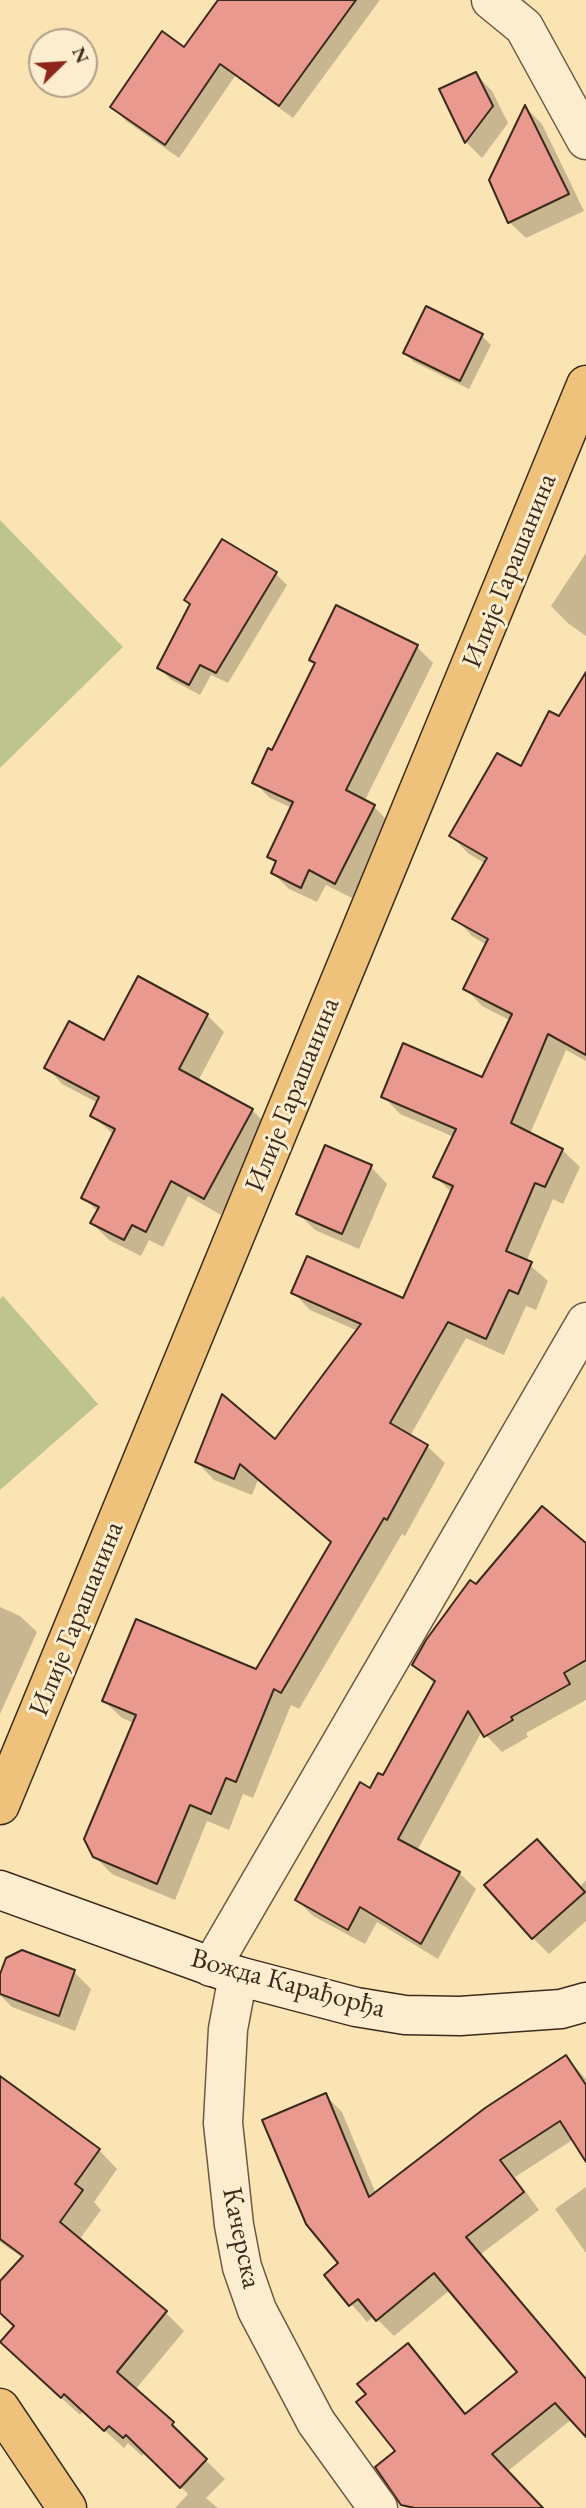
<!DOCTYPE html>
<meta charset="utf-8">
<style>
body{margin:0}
#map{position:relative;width:586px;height:2508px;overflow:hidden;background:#fbe4b4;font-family:"EB Garamond",serif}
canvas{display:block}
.north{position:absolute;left:28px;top:28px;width:70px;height:70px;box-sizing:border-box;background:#fcedce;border:2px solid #af9f87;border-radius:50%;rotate:66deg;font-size:19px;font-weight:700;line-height:28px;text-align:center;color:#3c2b1d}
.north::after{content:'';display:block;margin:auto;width:24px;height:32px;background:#8f2418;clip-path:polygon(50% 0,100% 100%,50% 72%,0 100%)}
</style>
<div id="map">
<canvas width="586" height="2508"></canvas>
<div class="north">N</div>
</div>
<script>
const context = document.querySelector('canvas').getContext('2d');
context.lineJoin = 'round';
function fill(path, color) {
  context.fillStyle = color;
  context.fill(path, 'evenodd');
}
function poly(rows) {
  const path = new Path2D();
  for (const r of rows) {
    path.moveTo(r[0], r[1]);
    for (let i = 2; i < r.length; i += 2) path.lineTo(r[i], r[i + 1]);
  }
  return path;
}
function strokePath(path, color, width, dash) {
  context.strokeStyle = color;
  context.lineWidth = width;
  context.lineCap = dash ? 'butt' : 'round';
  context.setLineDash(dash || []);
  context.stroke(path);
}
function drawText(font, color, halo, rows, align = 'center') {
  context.font = font + ' "EB Garamond",serif';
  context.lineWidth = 6;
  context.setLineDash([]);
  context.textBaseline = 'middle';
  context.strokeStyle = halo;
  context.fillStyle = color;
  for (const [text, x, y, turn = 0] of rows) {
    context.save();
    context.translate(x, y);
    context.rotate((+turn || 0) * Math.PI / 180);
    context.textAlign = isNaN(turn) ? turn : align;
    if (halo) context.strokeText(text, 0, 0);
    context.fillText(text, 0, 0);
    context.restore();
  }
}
fill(poly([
 [0,520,123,647,0,768],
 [3,1296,98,1404,0,1490,0,1299]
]), '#bec48e');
fill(poly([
 [221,0,380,0,293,118,235,76,179,158,126,121,113,107,185,50],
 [476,74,492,91,508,123,482,158,466,142,442,90],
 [526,108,542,124,584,211,526,238,509,222],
 [482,336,491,345,469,389,414,362,405,353],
 [222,541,276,574,287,585,228,683,211,675,200,695,170,679,159,667],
 [586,553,586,636,569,624,551,606],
 [337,607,417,647,433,663,364,802,374,807,390,823,352,898,326,885,317,902,289,889,273,873,277,864,269,856,292,808,270,798,254,782,273,753,316,665,311,660],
 [586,676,586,1061,566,1050,530,1134,562,1150,580,1167,563,1204,553,1199,526,1262,548,1281,536,1310,526,1306,504,1355,466,1338,410,1436,427,1446,445,1463,405,1536,402,1534,299,1709,291,1705,253,1798,243,1794,229,1830,207,1821,175,1900,112,1874,94,1856,134,1723,122,1718,104,1701,257,1671,332,1543,258,1480,252,1495,214,1480,197,1462,275,1442,358,1331,310,1310,293,1292,404,1300,452,1193,435,1176,454,1137,400,1114,383,1096,483,1079,511,1021,482,1006,465,988,487,945,472,936,455,918,486,864,469,854,451,836,521,769,560,718],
 [207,1015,224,1032,198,1081,252,1110,269,1127,221,1215,188,1196,163,1247,149,1240,141,1256,109,1240,92,1223,98,1212,83,1197,114,1135,92,1115,98,1103,62,1084,46,1067,105,1042],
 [371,1167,387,1184,359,1249,315,1230,298,1213],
 [586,1546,586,1700,526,1733,528,1737,502,1752,482,1731,417,1851,459,1873,476,1889,438,1959,377,1922,365,1944,313,1916,297,1900,371,1790,383,1777,435,1684,414,1665,477,1587],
 [0,1607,20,1616,37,1632,0,1714],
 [586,1880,586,1921,549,1954,533,1938],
 [74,1972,91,1989,75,2031,12,2007,0,1995,0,1979],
 [566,2057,586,2079,586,2158,574,2139,515,2177,539,2210,481,2254,584,2376,586,2375,586,2435,572,2419,508,2471,542,2508,406,2508,402,2504,397,2451,368,2394,408,2345,424,2362,467,2415,520,2372,450,2290,394,2336,374,2316,367,2322,326,2275,340,2263,325,2095,342,2112,376,2194],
 [0,2078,99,2150,117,2169,94,2202,101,2210,79,2240,166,2313,184,2331,135,2390,173,2424,191,2442,189,2444,225,2479,206,2498,218,2508,175,2508,188,2494,145,2452,142,2456,128,2443,124,2448,83,2411,80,2415,20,2360,15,2326,0,2312,0,2283,23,2258,0,2242],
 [586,2187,586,2253,555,2209]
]), '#0003');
const building = poly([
 [218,0,356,0,279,106,220,64,165,145,110,107,162,31,184,47,218,0],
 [476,72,493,106,465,143,439,89,476,72],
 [525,105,569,194,508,223,489,180,525,105],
 [426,306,483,334,460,381,403,353,426,306],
 [222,539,277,572,216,673,200,665,189,685,157,668,190,604,184,600,222,539],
 [336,605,418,645,346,790,375,805,335,884,309,870,301,888,271,873,276,861,267,857,293,802,252,783,268,748,272,750,315,663,309,660,336,605],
 [586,672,586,1055,548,1034,511,1123,563,1149,545,1187,535,1183,506,1251,532,1262,518,1294,509,1290,486,1339,448,1322,390,1423,428,1445,387,1520,384,1518,281,1693,274,1689,236,1782,226,1778,211,1814,190,1805,157,1884,93,1857,84,1839,136,1715,102,1701,136,1619,256,1669,331,1542,240,1464,234,1479,195,1462,222,1394,275,1439,361,1324,291,1293,307,1256,403,1298,453,1186,433,1177,456,1129,381,1097,403,1043,482,1077,512,1014,463,989,488,939,452,919,487,858,449,836,497,753,521,766,549,711,559,716,586,672],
 [138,976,208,1014,179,1069,253,1109,204,1199,171,1181,146,1232,132,1225,124,1240,90,1223,99,1207,81,1198,115,1129,90,1116,99,1097,44,1068,69,1021,104,1040,138,976],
 [325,1145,372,1165,342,1234,296,1214,325,1145],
 [542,1506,586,1543,586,1660,564,1673,570,1684,511,1717,513,1720,484,1737,468,1711,398,1839,460,1872,421,1944,360,1907,348,1930,295,1900,360,1782,370,1788,378,1773,383,1775,435,1681,412,1665,426,1640,470,1580,476,1584,542,1506],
 [537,1839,585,1892,532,1939,484,1885,537,1839],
 [22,1950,75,1970,59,2016,0,1994,0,1974,6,1958,22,1950],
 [566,2055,586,2085,586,2162,560,2121,500,2160,524,2192,466,2237,586,2379,586,2437,555,2403,492,2454,543,2508,415,2508,401,2505,375,2467,395,2451,356,2402,366,2394,357,2384,408,2343,465,2414,517,2372,434,2273,376,2321,358,2299,349,2306,324,2275,338,2263,306,2224,262,2120,326,2093,369,2197,485,2108,566,2055],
 [0,2076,100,2149,75,2184,83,2190,60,2222,167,2311,117,2372,174,2422,172,2425,207,2459,180,2488,126,2435,123,2438,109,2426,104,2431,64,2394,61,2398,0,2342,14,2326,0,2313,0,2281,23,2256,0,2239,0,2076]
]);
fill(building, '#e9998d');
strokePath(building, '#3c2b1d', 2);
const street = poly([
 [491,0,524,27,586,140],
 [211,1967,586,1322],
 [238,1976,228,2029,223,2123,234,2225,242,2267,257,2310,316,2422,378,2508]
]);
const secondary = poly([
 [0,1890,238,1976,356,2007,405,2015,460,2016,561,2009,586,2002]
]);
const primary = poly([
 [0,1805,586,385],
 [0,2408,67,2508]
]);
strokePath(street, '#6c5943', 41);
strokePath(secondary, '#3c2b1d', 41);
strokePath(primary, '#3c2b1d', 41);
strokePath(street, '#fcedce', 38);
strokePath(secondary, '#fcedce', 38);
strokePath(primary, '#eec27a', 38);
drawText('28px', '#3c2b1d', '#fcedce', [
 ["Илије Гарашанина",510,571,-68],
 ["Илије Гарашанина",293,1095,-68],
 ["Илије Гарашанина",77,1619,-68],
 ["Вожда Карађорђа",288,1984,15],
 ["Качерска",241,2238,78]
]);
</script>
